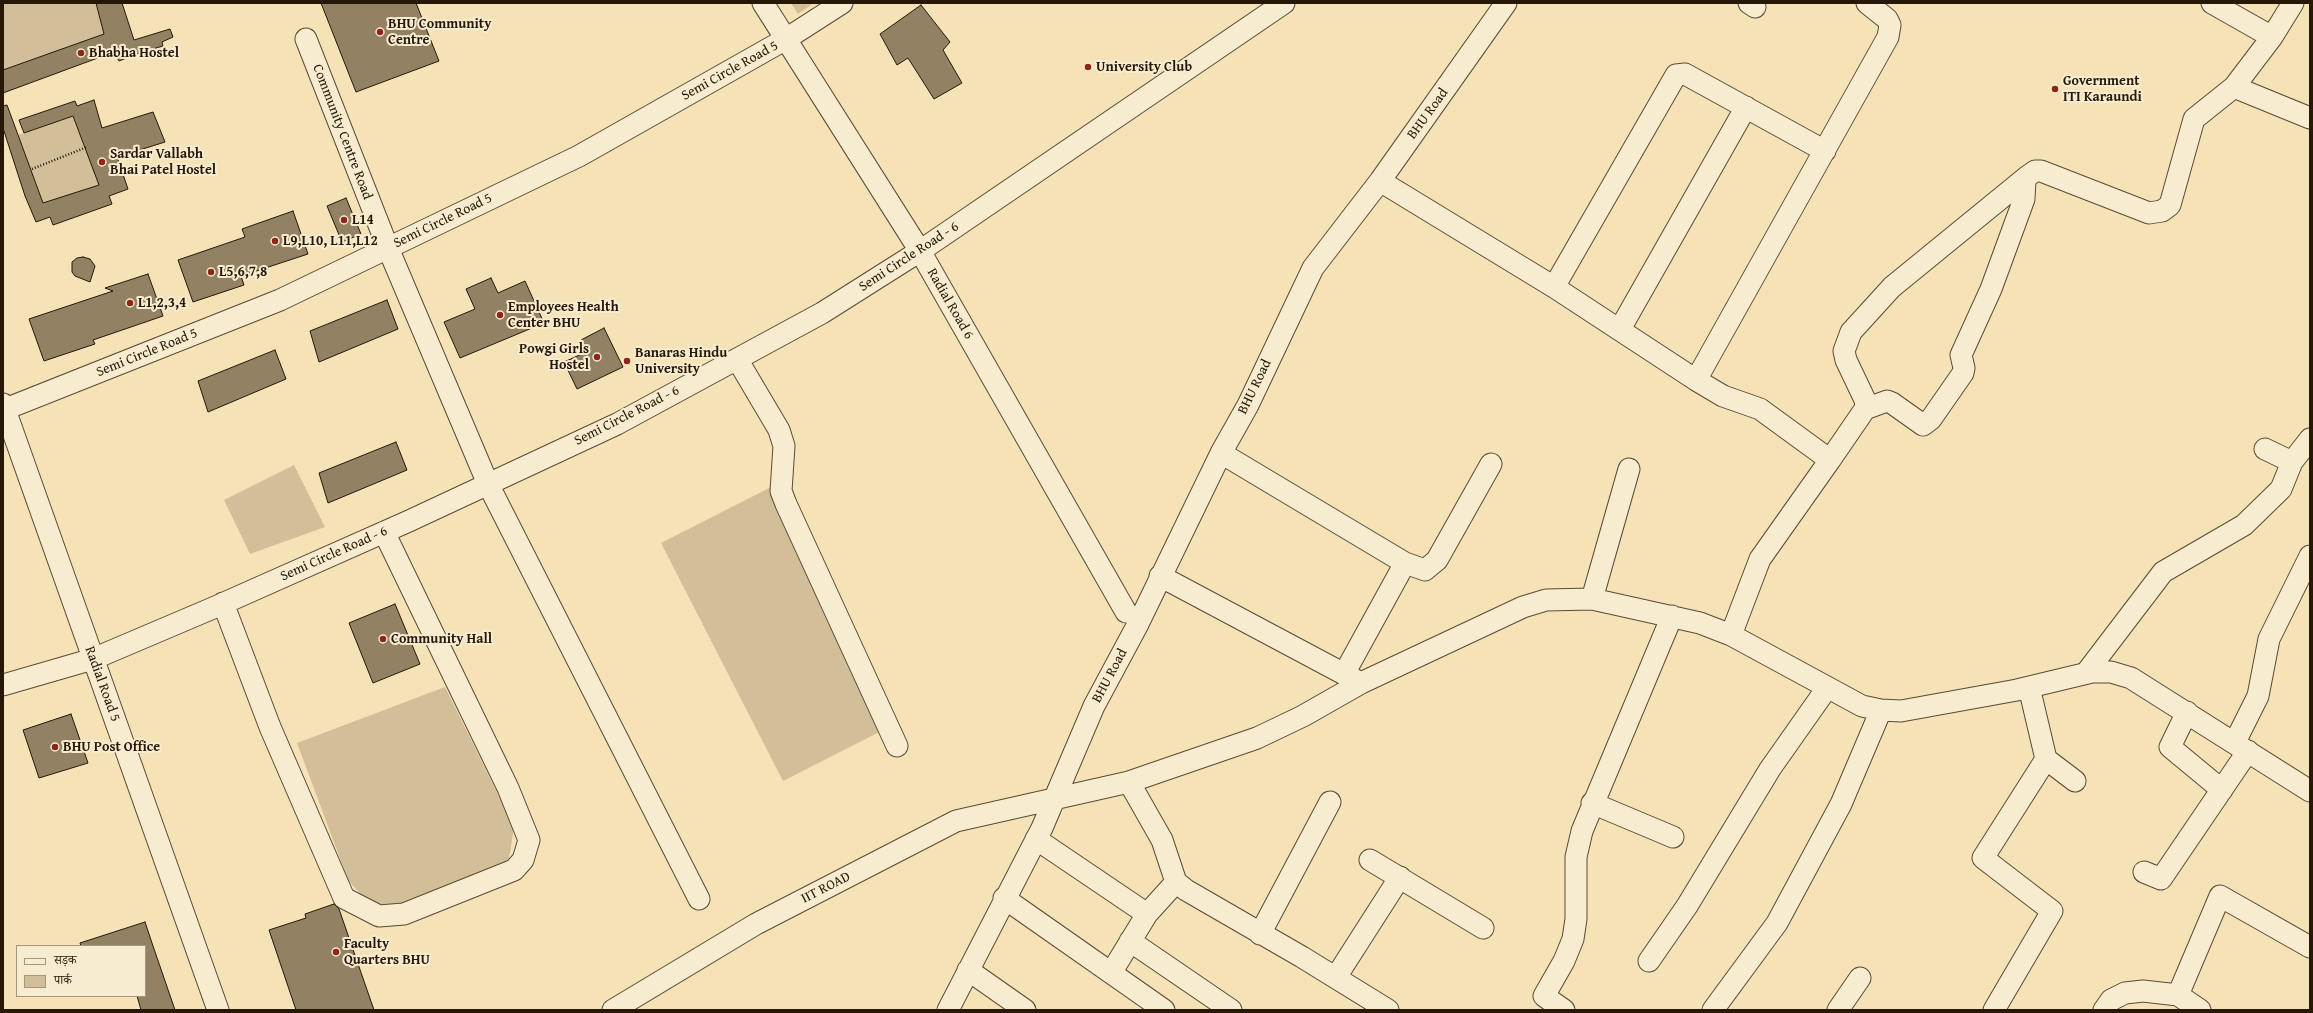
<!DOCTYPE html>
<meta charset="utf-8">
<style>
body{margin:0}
#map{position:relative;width:2313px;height:1013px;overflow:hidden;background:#f5e2b7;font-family:"Gentium Book Plus","Noto Serif Devanagari",serif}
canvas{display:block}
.frame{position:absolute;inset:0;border:4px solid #261707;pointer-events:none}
.legend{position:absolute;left:16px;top:945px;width:130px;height:52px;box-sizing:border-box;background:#f8ecd0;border:1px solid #a49780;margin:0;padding:5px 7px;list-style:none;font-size:12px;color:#261707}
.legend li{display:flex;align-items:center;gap:8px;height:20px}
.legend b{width:20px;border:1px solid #a49780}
</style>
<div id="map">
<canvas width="2313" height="1013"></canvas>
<div class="frame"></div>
<ul class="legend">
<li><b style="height:5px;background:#f8ecd0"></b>सड़क</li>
<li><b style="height:11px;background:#d2bf99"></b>पार्क</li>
</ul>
</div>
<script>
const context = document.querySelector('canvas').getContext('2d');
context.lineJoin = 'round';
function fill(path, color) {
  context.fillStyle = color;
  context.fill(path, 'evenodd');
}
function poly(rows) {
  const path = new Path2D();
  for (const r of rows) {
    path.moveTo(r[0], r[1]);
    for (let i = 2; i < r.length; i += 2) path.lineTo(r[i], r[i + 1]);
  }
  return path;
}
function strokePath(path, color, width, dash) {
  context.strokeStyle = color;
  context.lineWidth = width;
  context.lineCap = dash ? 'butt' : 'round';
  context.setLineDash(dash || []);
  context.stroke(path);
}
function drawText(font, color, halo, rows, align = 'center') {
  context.font = font + ' "Gentium Book Plus",serif';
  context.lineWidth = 4;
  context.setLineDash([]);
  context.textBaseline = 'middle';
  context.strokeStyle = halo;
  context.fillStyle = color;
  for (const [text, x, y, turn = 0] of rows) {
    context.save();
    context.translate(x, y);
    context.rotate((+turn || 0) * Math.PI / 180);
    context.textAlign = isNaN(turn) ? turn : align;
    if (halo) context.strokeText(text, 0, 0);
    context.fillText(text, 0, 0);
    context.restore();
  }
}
fill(poly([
 [3,3,96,3,104,34,3,70],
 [791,3,814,3,798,14],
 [73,116,99,185,43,203,18,135],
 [294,465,325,527,250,554,224,500],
 [775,485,897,723,783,781,661,543],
 [445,687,514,827,510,853,507,863,389,912,362,896,348,880,297,743]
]), '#d2bf99');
const building = poly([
 [96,3,122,3,134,40,170,29,173,37,162,42,163,46,139,53,119,61,114,52,3,93,3,70,104,34,96,3],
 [321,3,416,3,439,61,356,92,321,3],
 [921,5,950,42,943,50,962,83,934,99,908,58,897,65,880,34,921,5],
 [94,100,102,128,153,112,165,142,117,157,128,189,109,196,112,204,53,225,50,217,36,222,25,196,3,128,3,106,7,105,43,203,99,185,73,116,24,133,19,120,75,101,77,106,94,100],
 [346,198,361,234,342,242,327,206,346,198],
 [293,211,308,254,241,276,244,285,193,302,178,260,245,237,242,229,293,211],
 [83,257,90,259,95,266,90,282,75,276,72,272,72,262,77,258,83,257],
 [148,274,163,316,93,340,95,344,44,361,29,319,113,291,105,288,148,274],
 [491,278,498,293,525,281,544,323,460,358,444,322,475,309,466,289,491,278],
 [387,300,398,329,319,362,310,331,387,300],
 [604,328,623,367,577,389,564,362,586,352,581,340,604,328],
 [275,350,286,379,208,412,198,381,275,350],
 [396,442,407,470,328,503,319,473,396,442],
 [395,604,420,664,373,683,349,623,395,604],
 [71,714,88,763,39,778,23,730,71,714],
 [334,904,339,909,374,1010,296,1010,269,930,306,918,305,914,334,904],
 [145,922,153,946,175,1010,141,1010,137,996,145,996,145,946,81,946,80,943,145,922]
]);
fill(building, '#928163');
strokePath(building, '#261707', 1);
const minor = poly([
 [763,3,920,251,1126,612],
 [1749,3,1755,7],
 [2212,3,2272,37,2234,87],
 [2272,37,2293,3],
 [306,39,388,248,488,484,699,899],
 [1380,181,1554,287,1696,380,1888,37,1890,25,1887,19,1867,3],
 [1554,287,1676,75,1685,74,1825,151],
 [1620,329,1746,107],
 [737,359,779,430,784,446,781,491,786,504,897,746],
 [1696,380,1723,396,1760,409,1830,460,1760,559,1731,635],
 [3,404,218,1010],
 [1865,409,1887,401,1892,403,1923,425,1931,419,1963,373,1964,368,1961,355,1991,289,2024,199,2025,180],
 [3,410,280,300,579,156,786,39,842,3],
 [2265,449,2292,462,2310,439],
 [1221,453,1405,563,1425,570,1437,560,1491,464],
 [1830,460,1865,409,1866,402,1846,360,1844,351,1851,332,1892,287,2028,176,2035,171,2041,171,2149,213,2162,211,2170,205,2194,119,2234,87,2310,118],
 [1160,576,1361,683],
 [1592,599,1629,469],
 [223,603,270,727,344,898,379,916,404,914,514,870,523,860,529,840,508,788,384,532],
 [2086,673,2163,572,2244,525,2281,489,2292,462],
 [1344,674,1405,563],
 [3,685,93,659,213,608,409,521,617,424,822,313,920,251,1284,3],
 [2029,687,2046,759,2075,781],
 [2187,712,2170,747,2222,790],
 [2235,742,2258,696,2269,639,2310,556],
 [1129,782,1162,840,1176,882,1186,890,1302,957,1388,1010],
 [1592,803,1673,837],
 [1036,839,1147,914],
 [1370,860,1483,928],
 [2144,872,2161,879,2248,751],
 [1004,898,1164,1010],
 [1260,934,1330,802],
 [1130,941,1231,1010],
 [1649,961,1687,906,1770,769,1827,688],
 [968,970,1025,1010],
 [1111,973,1147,914,1176,882],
 [1336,977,1400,877],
 [2178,995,2220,896,2310,947],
 [613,1010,756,924,956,821,1129,782,1257,738,1303,716,1361,683,1523,607,1546,600,1592,599,1700,623,1731,635,1862,706,1881,710,1901,711,2017,690,2092,672,2111,672,2131,678,2310,791],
 [948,1010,1042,828,1094,706,1138,624,1221,453,1248,405,1313,268,1380,181,1506,3],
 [1564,1010,1544,996,1564,961,1573,939,1576,919,1576,857,1582,831,1672,616],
 [1713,1010,1777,923,1841,804,1881,710],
 [1838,1010,1860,978],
 [1994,1010,2052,911,1983,858,2046,759],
 [2104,1010,2111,1000,2125,993,2143,991,2178,995,2200,1010]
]);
strokePath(minor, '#5a4a33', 23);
strokePath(poly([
 [32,169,87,147]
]), '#261707', 2.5, [1, 2]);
strokePath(minor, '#f8ecd0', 21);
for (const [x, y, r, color] of [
 [380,32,4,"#8f2418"],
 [81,53,4,"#8f2418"],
 [1088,67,4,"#8f2418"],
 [2055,89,4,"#8f2418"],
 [102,162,4,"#8f2418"],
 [344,220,4,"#8f2418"],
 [275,241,4,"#8f2418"],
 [211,272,4,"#8f2418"],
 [130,303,4,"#8f2418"],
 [500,315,4,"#8f2418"],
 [597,357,4,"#8f2418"],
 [627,361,4,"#8f2418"],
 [383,639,4,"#8f2418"],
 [55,747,4,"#8f2418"],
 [336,952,4,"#8f2418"]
]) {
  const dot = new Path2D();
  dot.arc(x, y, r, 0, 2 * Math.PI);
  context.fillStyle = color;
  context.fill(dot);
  strokePath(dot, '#f8ecd0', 1.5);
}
drawText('bold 14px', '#261707', '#f8ecd0', [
 ["BHU Community",388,24],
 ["Centre",388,40],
 ["Bhabha Hostel",89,53],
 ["University Club",1096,67],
 ["Government",2063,81],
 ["ITI Karaundi",2063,97],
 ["Sardar Vallabh",110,154],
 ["Bhai Patel Hostel",110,170],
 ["L14",352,220],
 ["L9,L10, L11,L12",283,241],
 ["L5,6,7,8",219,272],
 ["L1,2,3,4",138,303],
 ["Employees Health",508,307],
 ["Center BHU",508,323],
 ["Powgi Girls",589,349,"right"],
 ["Hostel",589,365,"right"],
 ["Banaras Hindu",635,353],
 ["University",635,369],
 ["Community Hall",391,639],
 ["BHU Post Office",63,747],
 ["Faculty",344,944],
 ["Quarters BHU",344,960]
], 'left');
drawText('14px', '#261707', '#f8ecd0', [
 ["Semi Circle Road 5",730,71,-29],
 ["BHU Road",1428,114,-54],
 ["Community Centre Road",342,132,69],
 ["Semi Circle Road 5",443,221,-26],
 ["Semi Circle Road - 6",909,257,-33],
 ["Radial Road 6",950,304,60],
 ["Semi Circle Road 5",147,353,-22],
 ["BHU Road",1255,387,-64],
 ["Semi Circle Road - 6",627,416,-27],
 ["Semi Circle Road - 6",334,554,-24],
 ["BHU Road",1110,676,-62],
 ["Radial Road 5",102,684,70],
 ["IIT ROAD",826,888,-27]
]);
</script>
